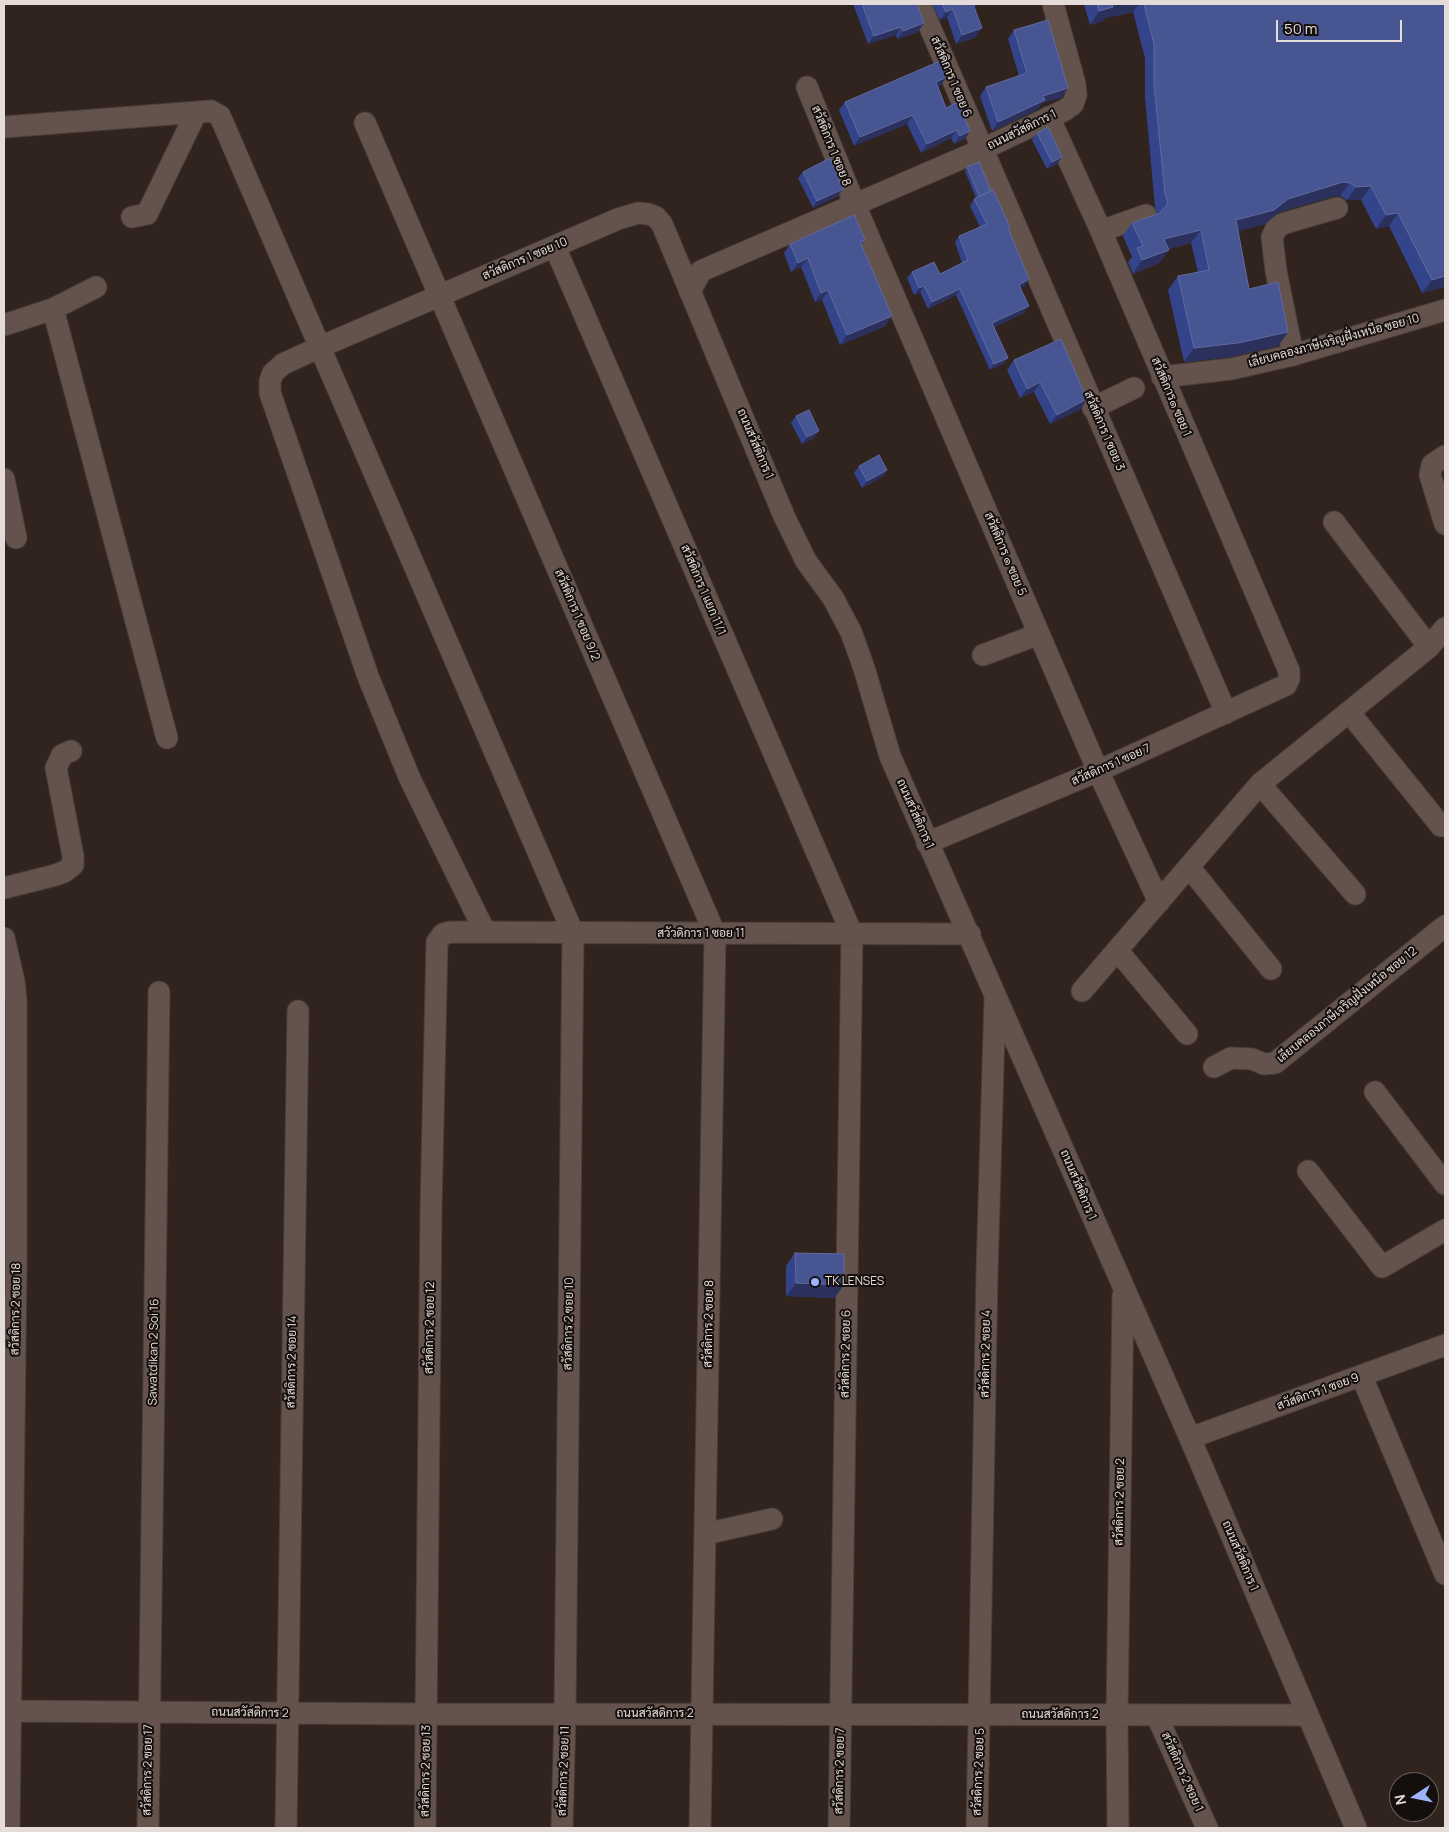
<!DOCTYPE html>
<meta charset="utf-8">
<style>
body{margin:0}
#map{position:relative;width:1449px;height:1832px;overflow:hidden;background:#31231e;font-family:Manrope,sans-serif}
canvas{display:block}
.frame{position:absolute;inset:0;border:5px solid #e5dbd8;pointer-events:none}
.north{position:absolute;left:1389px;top:1772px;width:50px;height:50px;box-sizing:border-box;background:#140e0c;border:1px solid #68605e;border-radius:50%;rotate:259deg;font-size:14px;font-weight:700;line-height:20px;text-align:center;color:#e5dbd8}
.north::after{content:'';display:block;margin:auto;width:18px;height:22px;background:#9bb4fd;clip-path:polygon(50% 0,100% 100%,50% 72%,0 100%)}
.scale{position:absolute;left:1276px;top:20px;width:126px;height:22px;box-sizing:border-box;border:2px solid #e5dbd8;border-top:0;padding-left:6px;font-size:15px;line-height:18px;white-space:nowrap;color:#e5dbd8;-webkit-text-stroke:4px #140e0c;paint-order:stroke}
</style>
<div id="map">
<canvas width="1449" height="1832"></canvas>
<div class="frame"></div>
<div class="north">N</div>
<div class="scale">50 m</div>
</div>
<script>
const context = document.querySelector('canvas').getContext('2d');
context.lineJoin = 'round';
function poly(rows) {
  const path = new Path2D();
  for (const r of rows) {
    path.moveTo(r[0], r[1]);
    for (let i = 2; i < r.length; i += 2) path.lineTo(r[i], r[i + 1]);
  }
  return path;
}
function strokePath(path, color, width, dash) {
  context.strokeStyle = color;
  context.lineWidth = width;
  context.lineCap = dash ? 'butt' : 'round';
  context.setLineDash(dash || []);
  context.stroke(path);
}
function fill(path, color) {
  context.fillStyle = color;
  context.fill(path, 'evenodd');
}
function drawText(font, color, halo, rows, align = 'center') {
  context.font = font + ' Manrope,Sarabun,sans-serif';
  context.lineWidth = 4;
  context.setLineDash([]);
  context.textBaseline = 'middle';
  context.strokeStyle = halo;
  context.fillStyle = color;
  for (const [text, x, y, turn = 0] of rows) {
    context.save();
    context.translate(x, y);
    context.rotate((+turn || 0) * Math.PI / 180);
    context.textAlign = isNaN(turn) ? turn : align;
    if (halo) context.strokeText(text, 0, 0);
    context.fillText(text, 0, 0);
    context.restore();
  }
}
const minor = poly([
 [920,4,1226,713],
 [807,87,855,205,1039,634,1098,771,1159,902],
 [365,123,715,934,700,1828],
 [4,127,211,111,220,116,573,933,565,1714,562,1828],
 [132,217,147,214,196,113],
 [1101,231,1146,215],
 [555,247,852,934,839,1828],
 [690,292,701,271,981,150,1065,110,1073,104,1076,95,1075,84,1053,4],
 [53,309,167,738],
 [4,325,53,309,96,287],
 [1293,355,1276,271,1272,237,1276,229,1282,224,1337,208],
 [1162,377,1231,369,1293,355,1445,310],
 [1093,408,1134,388],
 [1445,456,1432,465,1430,475,1445,524],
 [4,479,16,538],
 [1334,522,1429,647],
 [983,655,1039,634],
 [1349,712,1441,826],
 [1260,784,1355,894],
 [927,843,1098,771,1286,685,1289,679,1289,671,1101,231,1049,117],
 [1189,867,1271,969],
 [4,888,52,876,64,872,73,865,73,856,56,768,62,755,71,751],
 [485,932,410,779,369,679,270,393,270,381,273,373,283,364,320,347,618,219,638,213,648,214,656,217,662,224,784,516,806,561,833,598,851,632,864,668,890,756,1190,1438,1356,1828],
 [4,938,14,981,16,1001,16,1268,9,1828],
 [1117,950,1187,1034],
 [1082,991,1260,784,1429,647,1445,628],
 [1214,1067,1231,1058,1252,1059,1264,1064,1275,1063,1445,926],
 [1375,1092,1445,1184],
 [1308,1171,1382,1267,1445,1230],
 [1362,1377,1445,1574],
 [1190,1438,1445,1345],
 [705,1534,772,1519],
 [4,1711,426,1714,1307,1715],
 [1157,1716,1207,1828],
 [148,1828,159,992],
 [286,1828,298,1011],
 [425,1828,431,1209,437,942,443,934,451,932,970,934],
 [977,1828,987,1272,995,999],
 [1118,1828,1117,1716,1123,1296]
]);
strokePath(minor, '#4a3e3a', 23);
strokePath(minor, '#64534d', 21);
fill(poly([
 [853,4,917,4,924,23,918,32,897,39,896,35,868,44],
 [932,4,978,4,975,7,976,37,956,44,947,17,940,20],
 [1084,4,1445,4,1445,287,1422,293,1389,226,1376,229,1361,200,1347,200,1340,196,1334,196,1279,212,1265,224,1238,231,1249,289,1288,332,1278,346,1229,357,1184,362,1168,290,1178,276,1198,272,1191,243,1168,249,1169,250,1159,263,1133,274,1128,262,1132,257,1123,236,1132,223,1157,214,1155,207,1145,97,1145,58,1133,12,1105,18,1103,21,1090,25],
 [1014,30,1062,97,1042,103,1038,109,992,131,980,96,986,87,1019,76,1008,39],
 [941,85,938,87,946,108,965,139,954,144,951,138,921,153,907,124,854,146,839,110,845,102],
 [1037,133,1062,157,1057,164,1047,169,1032,140],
 [967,167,991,191,1010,227,1008,229,1029,279,1025,286,1020,288,1024,313,994,327,1008,358,1003,364,990,370,956,295,928,309,920,292,914,295,907,278,912,272,940,274,962,263,955,242,959,236,980,227,970,206,974,199,976,198,965,171],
 [803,172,838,196,813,208,798,178],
 [865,240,861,245,885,326,840,345,822,300,815,302,801,267,791,272,784,253,790,244],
 [1014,360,1081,409,1050,424,1034,392,1020,398,1007,370],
 [796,416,814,438,802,444,791,423],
 [859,466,887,470,883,476,862,488,854,473],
 [795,1253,844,1285,834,1298,786,1296,786,1266]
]), '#34448b');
fill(poly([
 [971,4,978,4,976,7,967,10],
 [1118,4,1139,4,1133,12,1105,18,1103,21,1090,25,1099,11,1112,5],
 [953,9,947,17,940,20,946,12],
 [924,23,918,32,897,39,903,31],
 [901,27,896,35,868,44,874,36],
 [982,28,976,37,956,44,962,35],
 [947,77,941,85,930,90,936,82],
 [1068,88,1062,97,1042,103,1038,109,992,131,998,122,1043,96],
 [913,115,907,124,854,146,860,137],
 [957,130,951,138,921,153,927,144],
 [970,131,965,139,954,144,960,136],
 [1062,157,1057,164,1047,169,1052,162],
 [1343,182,1350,183,1340,196,1334,196,1279,212,1265,224,1227,234,1236,220,1288,199],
 [1371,186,1361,200,1347,200,1356,187],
 [843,189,838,196,813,208,817,201],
 [1398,213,1389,226,1376,229,1386,215],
 [1201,230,1191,243,1155,252,1164,239],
 [1169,250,1159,263,1133,274,1142,260],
 [808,258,801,267,791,272,798,263],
 [1445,276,1445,287,1422,293,1432,280],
 [1029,279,1025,286,1014,291,1019,285],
 [924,286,920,292,914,295,919,288],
 [960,289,956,295,928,309,932,302],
 [828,290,822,300,815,302,821,293],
 [1029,306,1024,313,987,330,992,323],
 [892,316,885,326,840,345,847,335],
 [1288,332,1278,346,1229,357,1184,362,1194,348],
 [1008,358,1003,364,990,370,994,364],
 [1040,382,1034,392,1020,398,1027,389],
 [1087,399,1081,409,1050,424,1057,415],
 [819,431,814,438,802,444,807,437],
 [887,470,883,476,862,488,867,481],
 [796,1283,844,1285,834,1298,786,1296]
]), '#2b305c');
const building = poly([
 [862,4,917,4,924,23,903,31,901,27,874,36,862,4],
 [942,4,973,4,982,28,962,35,953,9,946,12,942,4],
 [1097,4,1118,4,1112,5,1113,7,1099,11,1097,4],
 [1144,4,1445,4,1445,276,1432,280,1398,213,1386,215,1371,186,1356,187,1350,183,1343,182,1288,199,1274,210,1236,220,1249,289,1278,282,1288,332,1238,343,1194,348,1178,276,1209,270,1201,230,1164,239,1169,250,1142,260,1137,248,1143,246,1132,223,1160,213,1168,203,1165,194,1154,84,1154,44,1144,4],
 [1048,20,1068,88,1043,96,1045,100,998,122,986,87,1027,73,1014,30,1048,20],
 [940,61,947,77,936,82,946,108,958,102,970,131,960,136,957,130,927,144,913,115,860,137,845,102,940,61],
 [1048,127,1062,157,1052,162,1037,133,1048,127],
 [830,158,843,189,817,201,803,172,830,158],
 [979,162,991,191,979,196,967,167,979,162],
 [993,190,1010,227,1008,228,1029,279,1019,285,1029,306,992,323,1008,358,994,364,960,289,932,302,924,286,919,288,912,272,934,262,940,274,968,260,959,236,987,224,974,199,993,190],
 [854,215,865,240,860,242,892,316,847,335,828,290,821,293,808,258,798,263,790,244,854,215],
 [1061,339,1087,399,1057,415,1040,382,1027,389,1014,360,1061,339],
 [809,410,819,431,807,437,796,416,809,410],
 [879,455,887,470,867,481,859,466,879,455],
 [795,1253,844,1254,844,1285,796,1283,795,1253]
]);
fill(building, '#475593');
strokePath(building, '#606a9e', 1);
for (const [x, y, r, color] of [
 [815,1282,5,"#9bb4fd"]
]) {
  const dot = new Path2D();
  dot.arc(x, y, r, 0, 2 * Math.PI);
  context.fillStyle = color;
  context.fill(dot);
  strokePath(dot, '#140e0c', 2);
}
drawText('12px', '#e5dbd8', '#140e0c', [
 ["สวัสดิการ 1 ซอย 6",951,77,67],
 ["ถนนสวัสดิการ 1",1022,130,-26],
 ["สวัสดิการ 1 ซอย 8",831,146,68],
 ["สวัสดิการ 1 ซอย 10",525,259,-23],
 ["เลียบคลองภาษีเจริญฝั่งเหนือ ซอย 10",1334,341,-15],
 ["สวัสดิการ๑ ซอย 1",1171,397,67],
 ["สวัสดิการ 1 ซอย 3",1104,431,67],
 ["ถนนสวัสดิการ 1",755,444,67],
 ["สวัสดิการ ๑ ซอย 5",1005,554,67],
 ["สวัสดิการ 1 แยก 11/1",703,590,67],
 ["สวัสดิการ 1 ซอย 9/2",577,615,67],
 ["สวัสดิการ 1 ซอย 7",1111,765,-24],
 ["ถนนสวัสดิการ 1",915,814,66],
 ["สวัวดิการ 1 ซอย 11",701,934],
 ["เลียบคลองภาษีเจริญฝั่งเหนือ ซอย 12",1347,1005,-39],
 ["ถนนสวัสดิการ 1",1078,1185,67],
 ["สวัสดิการ 2 ซอย 18",16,1309,-89],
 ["สวัสดิการ 2 ซอย 10",569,1324,-89],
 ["สวัสดิการ 2 ซอย 8",709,1324,-89],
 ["สวัสดิการ 2 ซอย 12",430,1328,-89],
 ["Sawatdikan 2 Soi 16",154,1352,-89],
 ["สวัสดิการ 2 ซอย 6",846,1354,-89],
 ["สวัสดิการ 2 ซอย 4",986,1354,-89],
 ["สวัสดิการ 2 ซอย 14",292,1362,-89],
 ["สวัสดิการ 1 ซอย 9",1318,1392,-20],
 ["สวัสดิการ 2 ซอย 2",1120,1502,-89],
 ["ถนนสวัสดิการ 1",1240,1556,67],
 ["ถนนสวัสดิการ 2",250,1713,1],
 ["ถนนสวัสดิการ 2",655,1714],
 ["ถนนสวัสดิการ 2",1060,1715],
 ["สวัสดิการ 2 ซอย 17",148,1770,-89],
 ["สวัสดิการ 2 ซอย 13",426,1771,-89],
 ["สวัสดิการ 2 ซอย 11",564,1771,-88],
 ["สวัสดิการ 2 ซอย 7",840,1771,-89],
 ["สวัสดิการ 2 ซอย 5",979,1772,-88],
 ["สวัสดิการ 2 ซอย 1",1182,1772,66]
]);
drawText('12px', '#e5dbd8', '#140e0c', [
 ["TK LENSES",825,1282]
], 'left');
</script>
